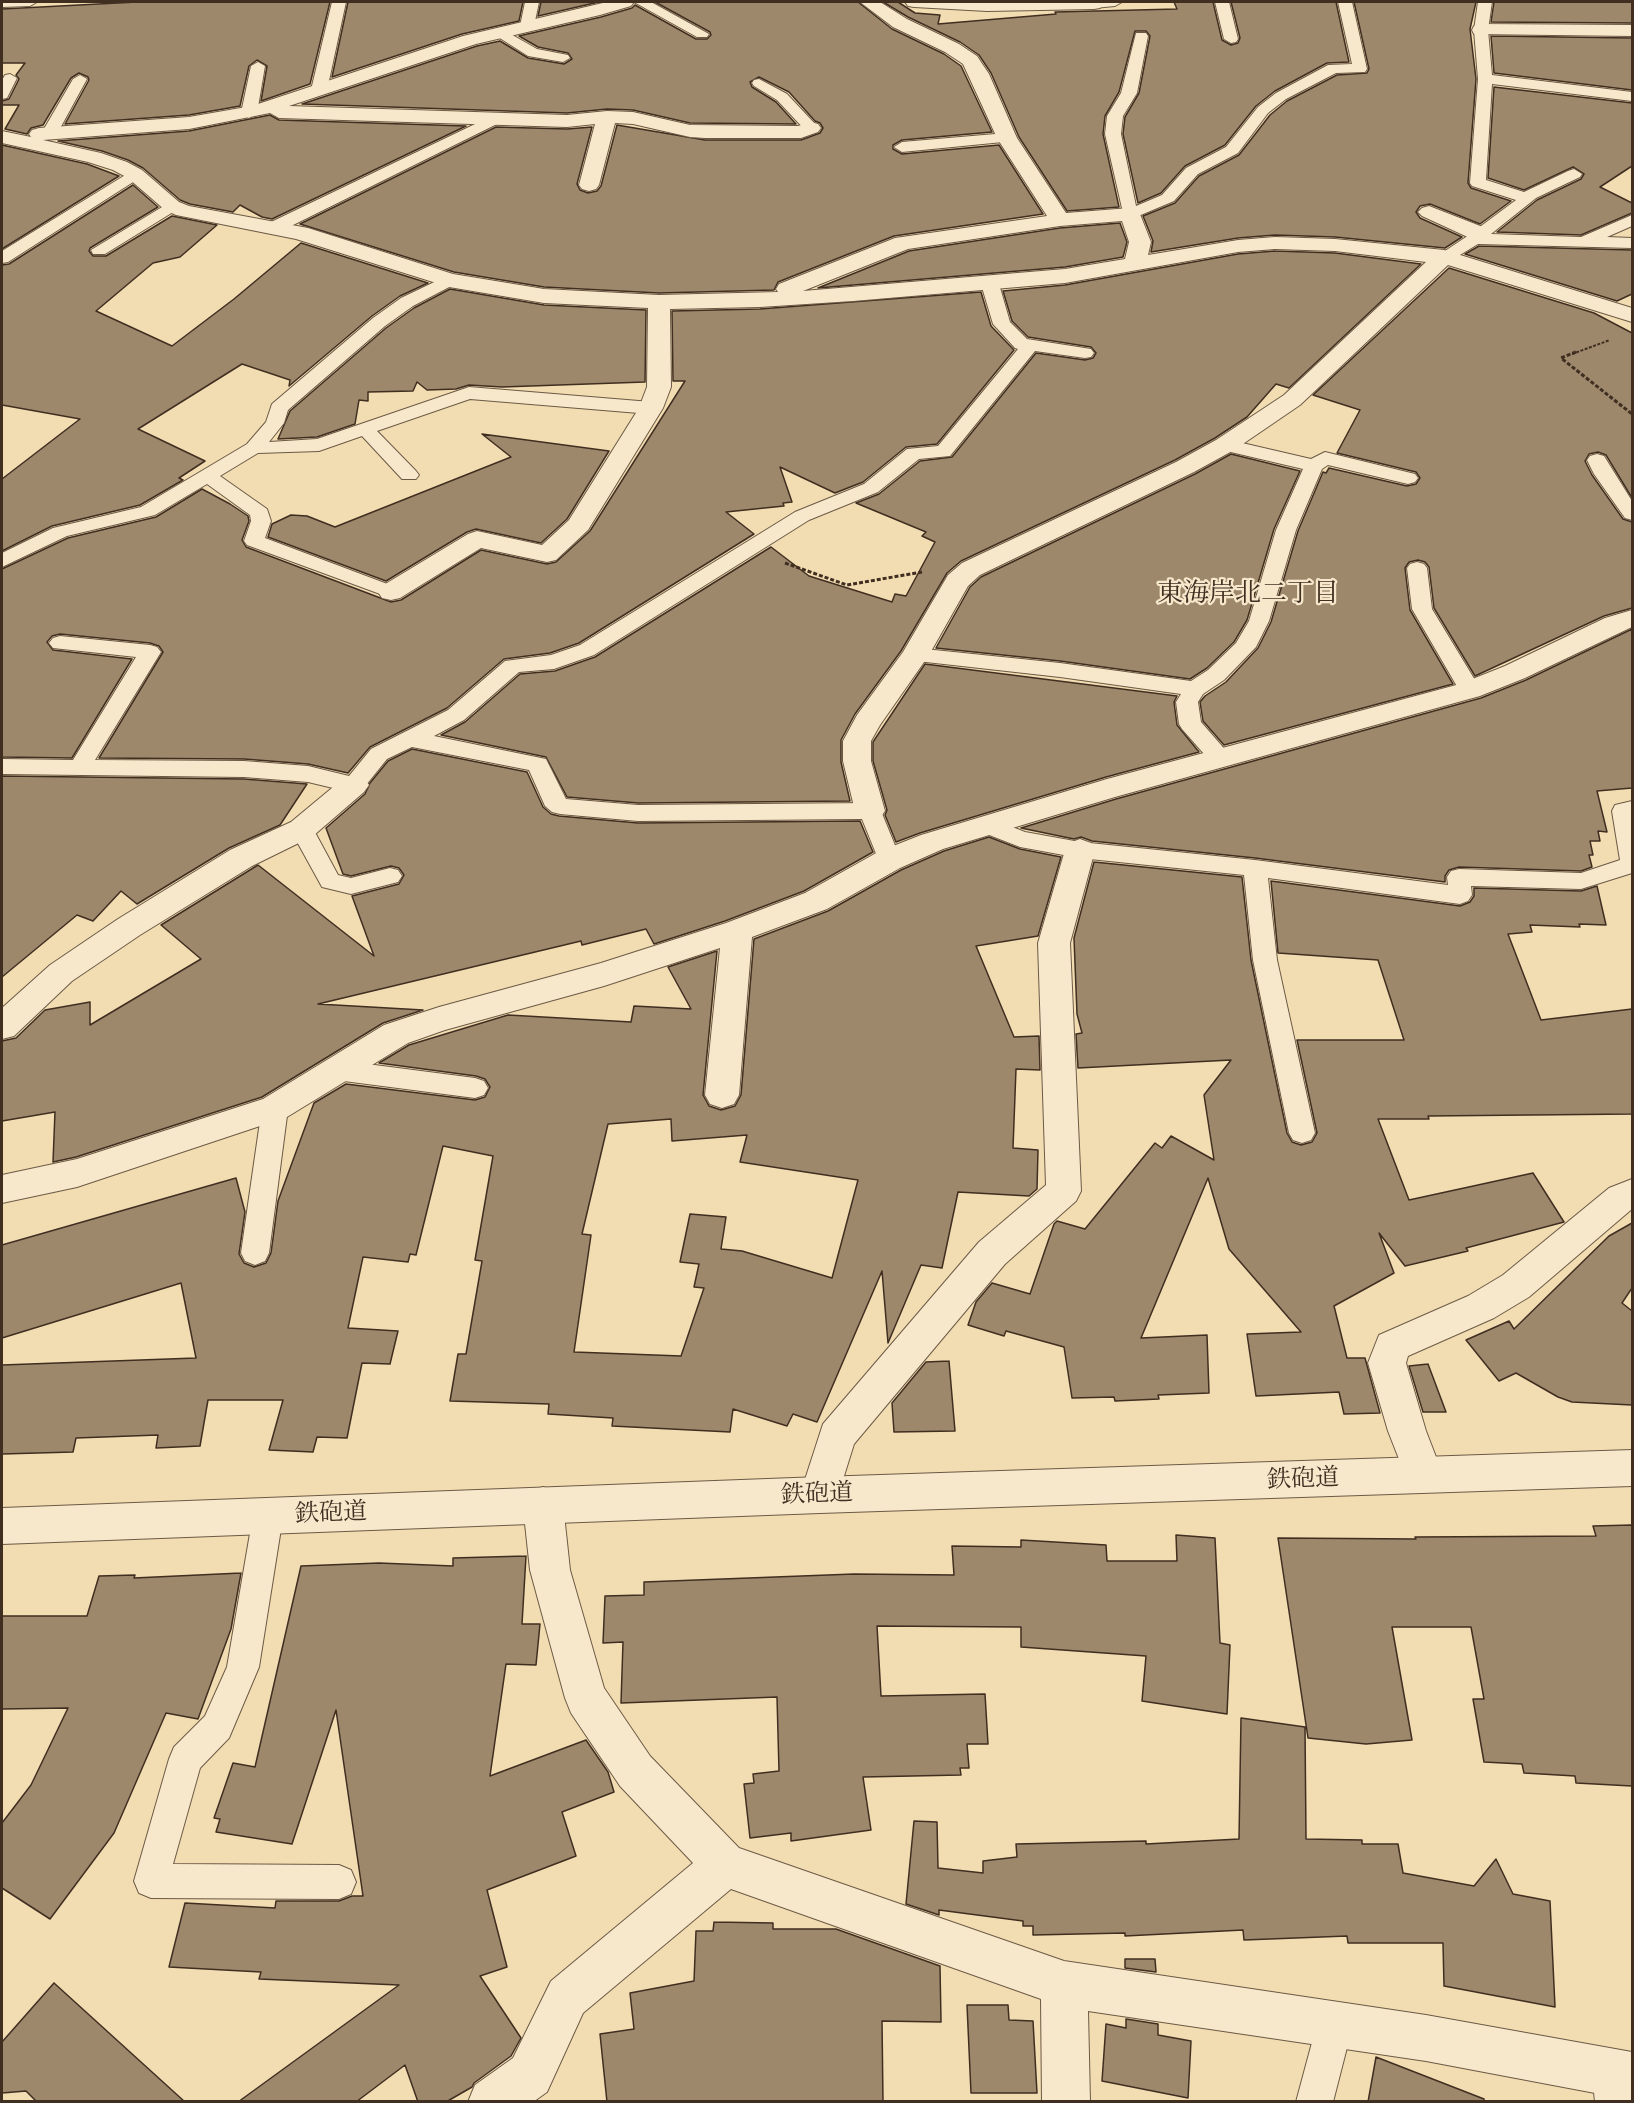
<!DOCTYPE html>
<meta charset="utf-8">
<style>
body{margin:0}
#map{position:relative;width:1634px;height:2103px;overflow:hidden;background:#f2dcb1;font-family:Alegreya,serif}
canvas{display:block}
.frame{position:absolute;inset:0;border:3px solid #402e21;pointer-events:none}
</style>
<div id="map">
<canvas width="1634" height="2103"></canvas>
<div class="frame"></div>
</div>
<script>
const context = document.querySelector('canvas').getContext('2d');
context.lineJoin = 'round';
function fill(path, color) {
  context.fillStyle = color;
  context.fill(path, 'evenodd');
}
function poly(rows) {
  const path = new Path2D();
  for (const r of rows) {
    path.moveTo(r[0], r[1]);
    for (let i = 2; i < r.length; i += 2) path.lineTo(r[i], r[i + 1]);
  }
  return path;
}
function strokePath(path, color, width, dash) {
  context.strokeStyle = color;
  context.lineWidth = width;
  context.lineCap = dash ? 'butt' : 'round';
  context.setLineDash(dash || []);
  context.stroke(path);
}
function drawText(font, color, halo, rows, align = 'center') {
  context.font = font + ' Alegreya,"Noto Serif JP",serif';
  context.lineWidth = 4.5;
  context.setLineDash([]);
  context.textBaseline = 'middle';
  context.strokeStyle = halo;
  context.fillStyle = color;
  for (const [text, x, y, turn = 0] of rows) {
    context.save();
    context.translate(x, y);
    context.rotate((+turn || 0) * Math.PI / 180);
    context.textAlign = isNaN(turn) ? turn : align;
    if (halo) context.strokeText(text, 0, 0);
    context.fillText(text, 0, 0);
    context.restore();
  }
}
const building = poly([
 [137,2,330,2,310,84,261,101,267,66,257,60,249,66,240,106,189,115,65,124,89,80,88,77,79,73,71,78,43,125,31,128,27,134,5,129,19,105,2,105,2,101,9,99,19,79,16,75,25,63,2,63,2,9,137,2],
 [348,2,523,2,519,21,462,34,332,77,348,2],
 [541,2,599,2,538,16,541,2],
 [655,2,858,2,892,29,944,54,961,66,992,132,902,140,893,145,893,149,902,154,999,145,1043,214,894,236,778,282,774,290,659,293,544,287,454,272,300,224,496,127,567,129,592,127,577,184,580,190,588,193,597,191,601,186,617,125,705,140,801,140,820,133,823,128,820,123,815,121,789,92,759,77,750,82,752,87,776,102,796,124,690,123,633,110,607,109,567,113,302,104,477,46,500,41,528,58,564,64,572,59,568,53,538,47,519,36,601,17,632,8,635,5,696,39,707,39,711,35,710,32,655,2],
 [883,2,898,2,915,13,940,15,938,24,1056,14,1055,12,1177,9,1174,2,1213,2,1222,40,1231,45,1238,43,1240,38,1231,2,1336,2,1349,62,1327,63,1275,91,1256,106,1225,145,1185,166,1161,193,1138,203,1123,134,1125,117,1139,93,1150,36,1146,31,1135,31,1119,92,1105,116,1103,134,1119,207,1067,211,1019,137,991,73,979,55,960,42,908,17,883,2],
 [1354,2,1476,2,1470,29,1476,79,1468,183,1471,188,1511,201,1480,224,1430,204,1420,206,1416,212,1420,218,1462,237,1445,248,1335,237,1275,235,1238,238,1151,252,1153,241,1143,216,1175,203,1199,176,1239,155,1270,115,1287,101,1337,75,1367,73,1369,69,1354,2],
 [1494,2,1632,2,1632,23,1491,22,1494,2],
 [1491,36,1632,38,1632,90,1494,73,1491,36],
 [1494,87,1632,103,1632,166,1600,187,1632,203,1632,213,1581,235,1497,232,1537,200,1581,179,1584,174,1573,167,1524,190,1488,178,1494,87],
 [270,115,279,120,466,126,272,219,262,217,240,205,233,212,190,204,180,200,143,168,128,160,102,151,58,141,189,131,270,115],
 [2,145,87,164,119,176,2,249,2,145],
 [133,185,158,207,90,248,89,251,93,256,106,256,172,216,217,225,180,257,153,263,96,311,172,346,234,299,301,243,428,283,400,296,372,316,289,386,290,380,242,364,138,429,205,461,179,478,183,480,140,505,52,526,2,551,2,479,80,419,2,405,2,265,9,264,133,185],
 [1120,223,1127,242,1123,257,1065,267,818,288,909,251,1060,228,1120,223],
 [1479,246,1632,250,1632,294,1617,301,1465,254,1479,246],
 [1275,251,1335,253,1421,264,1289,388,1276,384,1247,417,1215,438,1175,460,961,561,947,573,901,651,855,714,841,740,841,762,850,801,638,803,567,797,546,757,441,735,465,722,520,674,555,671,595,657,771,547,809,576,892,602,895,594,906,596,935,542,922,536,926,532,856,503,879,494,920,461,952,457,1036,353,1085,360,1093,358,1096,353,1091,347,1028,337,1012,321,1003,291,1065,285,1238,254,1275,251],
 [1449,268,1594,313,1632,333,1632,498,1606,455,1598,452,1589,454,1585,461,1592,475,1623,519,1632,522,1632,608,1604,616,1475,676,1434,608,1429,567,1425,562,1418,560,1409,562,1405,568,1410,610,1453,684,1224,745,1203,721,1200,702,1205,696,1226,682,1258,648,1271,622,1298,531,1323,472,1326,473,1329,468,1407,486,1416,484,1420,478,1416,472,1337,453,1360,410,1313,395,1449,268],
 [450,289,544,305,646,310,645,382,502,387,469,385,456,389,427,390,417,382,413,391,368,392,368,401,359,400,355,424,317,437,278,439,290,411,386,328,414,308,450,289],
 [981,292,991,326,1014,350,937,444,906,447,863,482,835,493,780,467,792,502,783,503,784,506,726,512,754,534,579,643,550,653,504,659,447,708,370,747,348,773,308,764,244,759,99,758,163,652,159,646,150,643,60,634,52,636,47,642,53,650,132,659,72,758,2,757,2,569,68,538,156,517,202,489,230,504,248,516,249,521,242,540,246,547,391,602,401,600,481,550,547,564,556,562,590,531,685,381,673,381,672,311,760,309,981,292],
 [482,434,609,451,567,519,541,543,476,529,467,532,386,581,268,537,272,524,291,515,307,516,335,527,511,457,482,434],
 [1231,454,1300,471,1274,529,1247,620,1234,642,1207,668,1190,679,1060,661,936,648,970,587,981,577,1195,474,1231,454],
 [1632,629,1632,788,1597,791,1607,832,1598,831,1600,841,1590,841,1593,855,1589,855,1592,867,1581,871,1459,867,1449,870,1445,876,1445,882,1255,858,1092,841,1081,837,1074,839,1021,828,1116,799,1481,698,1526,680,1632,629],
 [925,664,1177,696,1174,702,1177,725,1199,752,1106,777,920,833,896,842,885,815,887,810,873,761,873,742,925,664],
 [412,749,527,772,543,807,551,814,559,816,638,823,860,821,873,852,804,891,725,921,654,944,646,929,582,945,581,941,318,1004,423,1010,383,1023,262,1097,76,1157,53,1162,55,1112,2,1121,2,1041,16,1038,45,1010,90,1002,90,1025,201,959,161,925,258,865,374,956,352,896,399,884,404,875,399,868,391,866,351,876,343,874,326,828,365,794,370,783,388,761,412,749],
 [2,776,244,779,307,784,280,825,229,848,137,904,121,891,93,921,77,915,2,977,2,776],
 [989,837,1020,849,1061,857,1038,936,976,946,1014,1037,1039,1036,1040,1070,1016,1069,1013,1148,1038,1150,1037,1189,1029,1196,958,1192,942,1268,921,1265,888,1343,882,1271,817,1422,793,1414,787,1426,733,1409,730,1432,612,1426,613,1418,548,1414,549,1404,450,1401,458,1354,466,1354,482,1261,475,1260,493,1156,443,1146,416,1255,410,1254,408,1262,363,1257,348,1328,398,1331,390,1364,362,1363,347,1438,317,1437,313,1452,269,1450,283,1400,208,1400,200,1446,156,1448,158,1435,76,1438,73,1452,2,1454,2,1365,196,1358,181,1283,2,1338,2,1245,236,1178,245,1212,239,1254,244,1263,254,1267,266,1263,271,1253,278,1201,314,1103,346,1084,475,1100,485,1097,490,1087,485,1079,476,1076,379,1063,409,1045,508,1015,631,1022,634,1006,691,1009,668,967,717,951,703,1095,709,1106,721,1110,735,1106,741,1095,754,939,828,911,901,870,944,851,989,837],
 [671,1119,672,1141,747,1135,740,1162,858,1180,832,1278,742,1251,721,1249,726,1217,690,1214,680,1262,699,1264,694,1287,704,1288,681,1356,574,1352,591,1235,582,1234,608,1124,671,1119],
 [1094,862,1242,877,1251,960,1287,1133,1292,1142,1301,1145,1312,1142,1317,1133,1297,1040,1404,1040,1378,960,1278,953,1271,881,1460,906,1470,902,1474,896,1474,888,1581,891,1597,886,1606,925,1579,924,1580,927,1530,925,1532,932,1508,934,1541,1020,1632,1009,1632,1114,1428,1116,1429,1119,1378,1119,1409,1200,1533,1173,1564,1222,1466,1248,1468,1251,1405,1266,1379,1233,1394,1273,1334,1306,1347,1358,1365,1358,1380,1413,1344,1414,1339,1392,1256,1396,1247,1334,1301,1332,1229,1249,1208,1178,1141,1338,1207,1335,1209,1393,1158,1395,1159,1399,1115,1401,1114,1397,1072,1398,1064,1347,1006,1331,1004,1336,968,1325,976,1302,992,1283,1030,1294,1054,1224,1057,1221,1085,1229,1155,1143,1162,1148,1171,1136,1214,1160,1204,1095,1231,1060,1078,1068,1076,1034,1082,1033,1077,1014,1074,938,1094,862],
 [1632,1223,1632,1288,1622,1303,1632,1311,1632,1405,1572,1402,1558,1397,1516,1373,1499,1381,1466,1340,1509,1321,1514,1329,1609,1236,1632,1223],
 [949,1361,955,1431,894,1432,892,1403,926,1362,949,1361],
 [1428,1364,1446,1412,1423,1412,1409,1366,1428,1364],
 [1632,1525,1632,1786,1576,1783,1575,1776,1524,1773,1522,1764,1484,1762,1473,1699,1484,1699,1471,1627,1392,1627,1412,1740,1366,1744,1308,1738,1278,1538,1416,1539,1415,1537,1596,1536,1593,1526,1632,1525],
 [1176,1535,1215,1538,1220,1643,1230,1645,1227,1714,1142,1701,1146,1656,1021,1647,1021,1627,877,1626,881,1696,985,1694,988,1744,967,1744,969,1768,960,1768,961,1775,863,1777,871,1830,791,1841,791,1833,750,1838,744,1784,754,1783,753,1774,779,1771,777,1697,621,1703,623,1642,603,1643,605,1596,644,1595,644,1582,854,1574,954,1575,952,1546,1021,1547,1021,1540,1106,1545,1107,1561,1177,1561,1176,1535],
 [526,1556,522,1624,540,1624,536,1665,506,1664,490,1776,586,1740,608,1772,614,1792,562,1812,576,1856,487,1890,507,1967,480,1976,521,2038,511,2056,474,2083,472,2087,446,2102,418,2102,405,2065,356,2102,238,2102,399,1985,259,1979,261,1972,169,1967,185,1903,275,1908,276,1901,339,1901,352,1896,363,1896,336,1710,292,1844,216,1832,220,1819,214,1818,233,1763,255,1767,301,1566,379,1563,453,1566,453,1558,526,1556],
 [241,1573,231,1629,198,1719,166,1713,114,1833,50,1919,2,1888,2,1823,31,1785,68,1708,2,1709,2,1616,87,1616,99,1576,135,1575,134,1578,241,1573],
 [1241,1718,1305,1727,1306,1839,1362,1840,1362,1844,1398,1844,1403,1873,1474,1886,1496,1859,1513,1894,1550,1901,1555,2007,1444,1986,1443,1943,1348,1943,1347,1936,1244,1940,1243,1930,1125,1936,1125,1933,1033,1935,1033,1926,1023,1926,1023,1921,939,1910,939,1915,906,1904,914,1821,937,1822,938,1868,983,1873,983,1861,1017,1857,1016,1844,1146,1841,1146,1844,1239,1839,1241,1718],
 [714,1922,773,1923,773,1929,836,1929,940,1966,941,2022,882,2021,883,2102,607,2102,600,2034,634,2029,630,1993,694,1981,696,1931,713,1931,714,1922],
 [1125,1959,1155,1959,1156,1972,1125,1968,1125,1959],
 [54,1983,185,2102,37,2102,26,2091,2,2093,2,2042,54,1983],
 [967,2005,1008,2005,1009,2020,1033,2021,1037,2093,971,2093,967,2005],
 [1126,2019,1158,2024,1158,2035,1191,2041,1188,2098,1102,2081,1106,2024,1126,2028,1126,2019],
 [1376,2057,1484,2099,1484,2102,1368,2102,1376,2057]
]);
fill(building, '#9d886c');
strokePath(building, '#402e21', 1.5);
const service = poly([
 [2,2,37,2,30,6,2,7,2,2],
 [332,2,346,2,327,90,319,95,311,90,332,2],
 [525,2,539,2,534,26,527,30,520,26,525,2],
 [634,2,651,2,709,34,707,37,697,37,634,2],
 [1089,2,1122,2,1115,6,1094,8,1089,7,1087,4,1089,2],
 [1215,2,1229,2,1238,39,1236,42,1231,43,1224,39,1215,2],
 [1338,2,1352,2,1367,69,1365,72,1336,73,1286,99,1268,113,1238,153,1198,174,1174,201,1136,217,1124,217,1105,134,1107,116,1121,93,1136,33,1146,33,1148,36,1137,93,1123,116,1121,134,1136,206,1162,195,1186,168,1226,147,1258,107,1276,93,1328,65,1352,64,1338,2],
 [1478,2,1492,2,1488,30,1492,75,1632,92,1632,101,1492,84,1486,180,1524,192,1568,171,1574,169,1582,174,1580,177,1536,198,1491,234,1581,237,1632,215,1632,226,1607,237,1632,238,1632,248,1478,244,1450,261,1444,262,1436,257,1469,235,1516,200,1472,186,1470,183,1478,79,1474,30,1478,2],
 [500,28,537,49,568,55,570,58,563,62,528,56,495,35,493,32,500,28],
 [258,62,265,66,257,113,249,118,241,113,251,66,258,62],
 [10,74,17,78,7,98,2,99,2,80,5,75,10,74],
 [80,75,87,79,57,134,49,139,44,137,41,134,73,79,80,75],
 [759,79,787,94,816,125,819,128,816,131,806,131,777,100,754,86,752,83,754,80,759,79],
 [496,114,501,116,504,119,501,122,281,231,275,232,267,227,269,223,496,114],
 [1007,133,1013,135,1015,138,1013,141,902,152,894,147,902,142,1007,133],
 [135,169,143,174,141,177,8,262,2,263,2,251,135,169],
 [172,201,180,206,178,209,105,254,93,254,91,250,172,201],
 [449,275,455,276,458,280,455,284,413,306,385,326,288,410,284,423,269,442,317,439,469,387,651,402,658,404,660,408,658,412,651,414,470,399,377,431,416,471,419,475,416,479,402,479,362,436,319,451,258,453,220,476,267,509,271,521,265,538,398,588,401,592,398,596,391,598,247,545,244,541,251,521,250,515,207,484,155,515,67,536,2,567,2,553,53,528,141,507,247,444,266,422,272,404,373,318,401,298,449,275],
 [990,279,996,280,999,284,1010,322,1027,339,1091,349,1094,353,1091,357,1085,358,1035,351,950,456,919,459,878,492,809,520,594,655,554,669,519,672,464,720,434,736,546,759,566,799,638,805,870,803,878,805,881,811,901,860,897,866,889,868,881,866,862,819,638,821,560,814,552,812,545,806,529,770,412,747,387,759,362,790,354,793,308,782,244,777,2,774,2,759,73,760,136,657,53,648,49,643,53,638,60,636,150,645,157,647,161,652,95,760,244,761,308,766,349,776,371,749,448,710,505,661,551,655,580,645,795,512,864,484,907,449,938,446,1018,349,1015,348,993,324,981,284,984,280,990,279],
 [1225,439,1311,459,1325,452,1415,474,1418,478,1415,482,1408,484,1328,465,1322,469,1296,530,1269,621,1256,647,1224,680,1203,694,1198,702,1201,722,1228,753,1231,758,1228,763,1220,765,1212,763,1182,729,1179,724,1176,702,1181,694,1060,677,908,660,904,655,908,650,915,648,1060,663,1191,681,1208,670,1236,643,1249,621,1276,530,1303,469,1218,449,1216,445,1218,441,1225,439],
 [1597,454,1604,456,1632,501,1632,520,1625,518,1594,474,1587,460,1590,456,1597,454],
 [1417,562,1424,564,1427,568,1432,609,1481,690,1478,695,1470,697,1462,695,1412,609,1407,568,1410,564,1417,562],
 [1632,801,1632,873,1581,889,1471,886,1472,895,1468,901,1460,904,1268,878,1277,960,1315,1133,1311,1140,1302,1143,1293,1140,1289,1133,1253,960,1244,875,1080,858,1020,847,979,831,975,825,979,819,987,817,1025,832,1080,842,1255,860,1448,885,1447,877,1451,871,1459,869,1581,873,1620,860,1612,811,1615,805,1632,801],
 [302,821,310,823,338,875,351,878,390,868,398,870,402,876,398,882,351,894,322,887,290,829,294,823,302,821],
 [336,1060,475,1078,484,1081,488,1088,484,1095,475,1098,336,1080,327,1077,323,1070,327,1063,336,1060],
 [275,1098,284,1101,288,1108,269,1253,265,1261,255,1265,245,1261,241,1253,262,1108,266,1101,275,1098],
 [268,1502,279,1506,283,1516,259,1667,229,1738,200,1768,173,1864,339,1865,351,1870,356,1882,351,1894,339,1899,151,1898,139,1893,134,1881,169,1759,174,1747,205,1716,227,1667,253,1516,257,1506,268,1502],
 [1335,2006,1348,2011,1353,2024,1333,2102,1296,2102,1317,2024,1322,2011,1335,2006],
 [1610,2054,1623,2059,1628,2072,1632,2102,1595,2102,1592,2072,1597,2059,1610,2054]
]);
const minor = poly([
 [607,2,634,2,631,6,600,15,476,44,289,106,567,115,607,111,633,112,690,125,798,126,811,122,818,124,821,128,818,132,801,138,705,138,690,137,633,124,615,123,599,185,596,189,589,191,582,189,579,185,595,124,567,127,279,118,270,113,189,129,43,140,101,153,127,162,142,170,179,202,189,206,308,228,453,274,544,289,659,295,778,292,776,289,779,284,895,238,1047,216,997,138,963,64,945,52,893,27,860,2,880,2,907,19,959,44,977,56,989,74,1017,138,1066,213,1130,208,1138,209,1151,242,1148,255,1238,240,1275,237,1335,239,1444,250,1632,308,1632,322,1448,265,1300,405,1234,450,1194,472,980,575,968,586,929,655,880,725,871,741,871,761,885,811,880,818,870,821,860,818,855,811,843,761,843,741,857,715,903,652,948,575,962,563,1176,462,1216,440,1284,395,1426,262,1335,251,1275,249,1238,252,1065,283,853,301,760,307,670,309,671,387,663,408,588,530,556,560,547,562,481,548,400,598,391,600,382,598,378,592,382,586,468,534,477,531,542,545,569,520,639,408,647,387,648,308,544,303,449,287,296,239,176,215,165,210,128,178,113,170,88,162,2,143,2,131,31,137,29,134,32,130,39,128,189,117,252,106,463,36,607,2],
 [1122,221,1129,242,1125,259,1065,269,803,291,908,249,1060,226,1122,221],
 [905,2,1101,2,1103,4,1100,8,1094,9,987,11,914,7,908,6,905,2],
 [1481,24,1632,25,1632,36,1474,34,1472,30,1474,26,1481,24],
 [1429,206,1488,229,1491,234,1488,239,1480,240,1472,239,1422,216,1418,212,1422,208,1429,206],
 [1632,610,1632,627,1525,678,1480,696,1115,797,943,849,900,868,827,909,752,937,739,1095,734,1104,722,1108,710,1104,705,1095,720,948,604,986,445,1030,408,1043,287,1117,77,1187,2,1203,2,1175,77,1159,263,1099,384,1025,439,1007,601,963,726,923,805,893,878,852,921,835,1107,779,1460,684,1505,666,1605,618,1632,610],
 [354,775,364,778,369,785,364,792,313,836,252,866,140,935,72,981,14,1036,2,1039,2,1008,50,965,118,919,230,850,291,822,344,778,354,775],
 [1080,839,1091,843,1095,850,1070,943,1081,1191,1076,1201,1005,1264,854,1444,834,1508,820,1513,806,1508,800,1495,823,1424,979,1242,1046,1185,1038,943,1065,850,1069,843,1080,839],
 [1632,1179,1632,1209,1529,1297,1494,1318,1408,1356,1406,1363,1426,1431,1443,1475,1438,1487,1424,1493,1410,1487,1388,1431,1368,1363,1379,1335,1468,1296,1503,1275,1609,1188,1632,1179],
 [543,1487,557,1492,563,1505,570,1570,604,1688,650,1756,739,1848,1064,1961,1426,2015,1632,2052,1632,2100,1426,2061,1088,2011,1090,2102,1042,2102,1041,1999,731,1889,583,2013,547,2092,533,2102,468,2102,475,2085,513,2058,551,1981,693,1863,620,1786,571,1713,565,1698,530,1570,523,1505,529,1492,543,1487]
]);
const tertiary = poly([
 [1632,1450,1632,1486,820,1513,2,1544,2,1508,820,1477,1632,1450]
]);
strokePath(service, '#6c5a45', 2);
strokePath(minor, '#6c5a45', 2);
strokePath(tertiary, '#6c5a45', 2);
strokePath(poly([
 [1572,354,1610,340]
]), '#402e21', 2, [3, 1.5]);
strokePath(poly([
 [1576,352,1561,358,1632,414],
 [785,563,847,585,922,572]
]), '#402e21', 3, [4, 2]);
fill(service, '#f7e8cc');
fill(minor, '#f7e8cc');
fill(tertiary, '#f7e8cc');
drawText('24px', '#402e21', '#f7e8cc', [
 ["鉄砲道",1303,1480,-2],
 ["鉄砲道",817,1495,-2],
 ["鉄砲道",331,1514,-2]
]);
drawText('26px', '#402e21', '#f7e8cc', [
 ["東海岸北二丁目",1248,595]
]);
</script>
